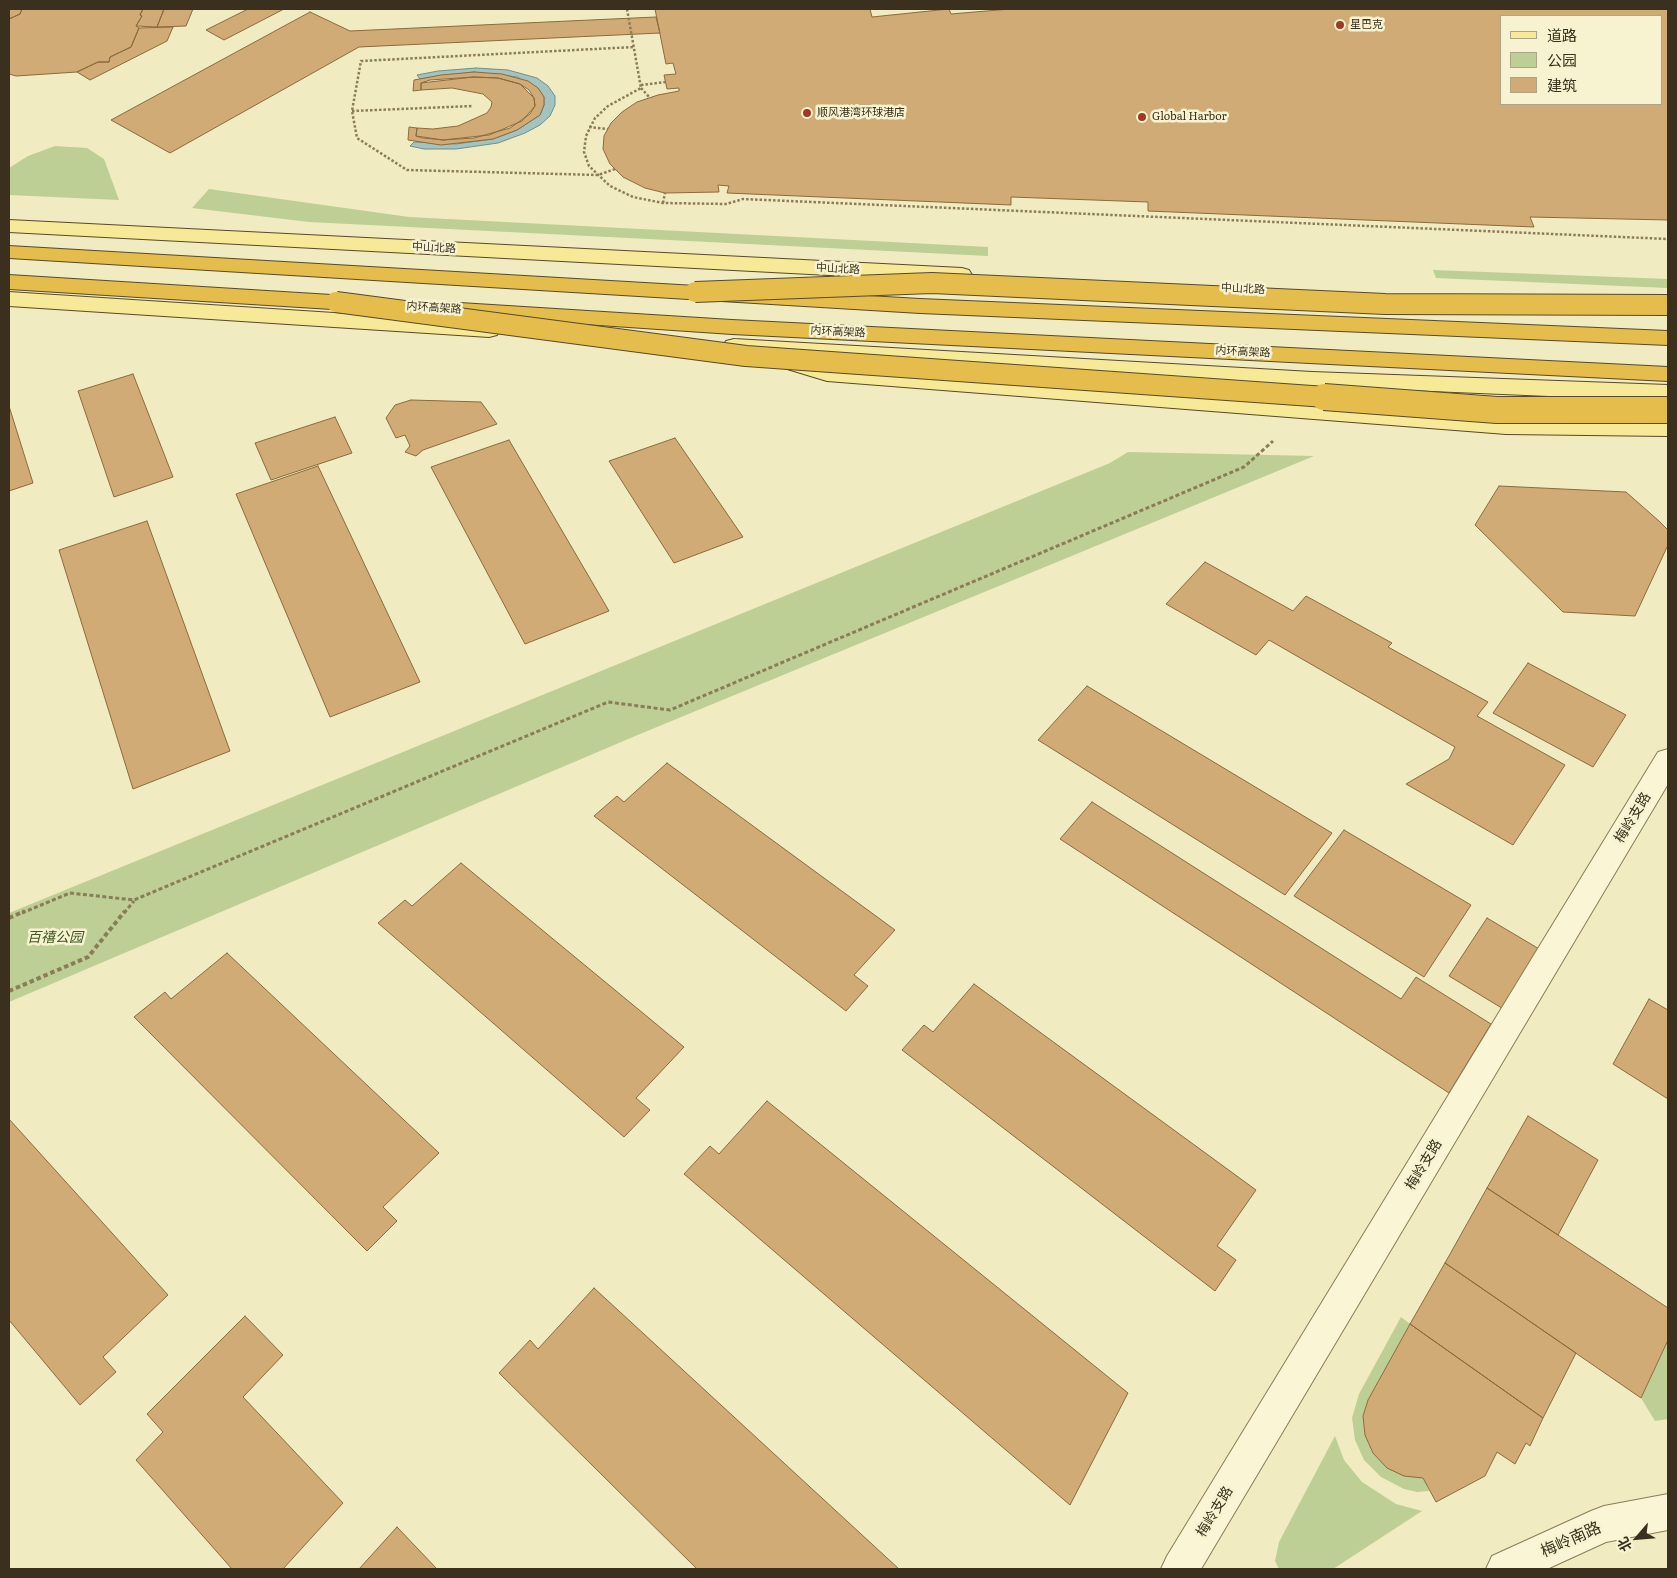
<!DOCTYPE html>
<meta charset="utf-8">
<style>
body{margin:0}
#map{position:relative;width:1677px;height:1578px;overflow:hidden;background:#f0ebc1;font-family:Literata,"Noto Sans SC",serif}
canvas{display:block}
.frame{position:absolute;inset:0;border:10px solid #3a301d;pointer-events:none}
.legend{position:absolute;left:1500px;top:15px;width:162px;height:90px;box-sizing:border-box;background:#f7f3d1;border:1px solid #aba589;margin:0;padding:6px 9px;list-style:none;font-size:15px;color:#3a301d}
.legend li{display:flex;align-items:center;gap:10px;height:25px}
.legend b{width:25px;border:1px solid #aba589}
.north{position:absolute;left:1612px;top:1513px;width:50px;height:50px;-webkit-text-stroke:4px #f7f3d1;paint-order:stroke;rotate:243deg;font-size:14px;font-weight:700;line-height:20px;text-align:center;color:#3a301d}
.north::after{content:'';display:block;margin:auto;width:18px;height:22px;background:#3a301d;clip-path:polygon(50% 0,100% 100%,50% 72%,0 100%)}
</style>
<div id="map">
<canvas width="1677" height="1578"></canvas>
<div class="frame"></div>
<ul class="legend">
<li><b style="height:6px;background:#f6e997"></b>道路</li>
<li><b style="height:14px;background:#bdcf94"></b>公园</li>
<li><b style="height:14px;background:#d0ab75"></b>建筑</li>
</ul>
<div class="north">北</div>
</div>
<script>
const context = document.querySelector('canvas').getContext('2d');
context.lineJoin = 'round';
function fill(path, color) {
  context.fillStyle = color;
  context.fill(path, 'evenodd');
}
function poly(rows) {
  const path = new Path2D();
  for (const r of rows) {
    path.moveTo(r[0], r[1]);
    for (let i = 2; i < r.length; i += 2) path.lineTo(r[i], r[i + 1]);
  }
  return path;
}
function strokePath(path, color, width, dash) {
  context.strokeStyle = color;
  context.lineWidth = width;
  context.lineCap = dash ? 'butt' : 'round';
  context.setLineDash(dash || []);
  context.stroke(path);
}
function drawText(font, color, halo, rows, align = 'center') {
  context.font = font + ' Literata,"Noto Sans SC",serif';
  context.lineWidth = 5;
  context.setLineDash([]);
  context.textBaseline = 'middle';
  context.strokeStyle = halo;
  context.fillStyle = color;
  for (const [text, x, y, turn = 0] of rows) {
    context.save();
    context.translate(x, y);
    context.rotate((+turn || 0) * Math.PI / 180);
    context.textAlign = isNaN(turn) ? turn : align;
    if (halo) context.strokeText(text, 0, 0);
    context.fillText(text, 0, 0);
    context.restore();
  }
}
fill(poly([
 [55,146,87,148,104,159,119,200,9,195,9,168,28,156],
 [209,189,409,217,988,247,988,256,309,222,192,208],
 [1433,270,1668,279,1668,288,1436,278],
 [1128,452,1314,456,640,734,9,1002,9,913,1110,463],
 [1401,1317,1410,1324,1368,1400,1363,1416,1365,1435,1373,1453,1423,1478,1429,1491,1417,1492,1404,1489,1381,1477,1364,1460,1355,1440,1352,1418,1359,1394],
 [1668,1340,1668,1419,1655,1421,1641,1398],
 [1335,1436,1344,1460,1362,1482,1396,1504,1422,1511,1333,1569,1279,1569,1275,1561,1279,1542]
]), '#bdcf94');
const water = poly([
 [476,68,508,70,537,78,548,86,555,96,555,105,550,116,540,125,525,133,498,143,456,149,424,149,410,146,414,142,456,144,493,139,517,130,540,115,544,105,544,97,538,88,517,77,474,72,420,79,417,75,438,71,476,68]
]);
fill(water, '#a4c2bf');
strokePath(water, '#6a918e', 1);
const building = poly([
 [9,9,22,9,20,14,9,19,9,9],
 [22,9,143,9,140,15,142,16,136,26,139,28,131,47,110,57,109,62,98,62,77,72,16,76,9,74,9,19,20,14,22,9],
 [143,9,164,9,157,27,136,26,142,16,140,15,143,9],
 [164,9,193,9,186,26,157,27,164,9],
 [248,9,284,9,224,40,206,30,248,9],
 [655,9,870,9,872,17,949,9,951,14,1010,9,1668,9,1668,220,1530,217,1534,227,1148,211,1148,202,1011,197,1011,205,727,193,729,186,718,185,719,192,665,193,645,188,623,177,610,164,603,149,604,136,611,123,622,112,637,102,658,95,679,91,679,88,667,89,664,75,676,74,673,63,666,64,655,9],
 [1501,16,1661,16,1661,104,1501,104,1501,16],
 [310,12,350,31,656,17,660,33,359,47,170,153,111,120,310,12],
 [173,27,167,41,90,80,77,72,98,62,109,62,110,57,131,47,139,28,173,27],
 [474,72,502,74,528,81,538,88,544,97,544,105,540,115,517,130,493,139,441,145,408,140,409,127,417,128,416,136,423,138,443,140,474,138,510,128,530,114,535,106,534,98,529,90,520,84,498,78,473,77,430,80,421,83,421,90,413,91,414,80,441,75,474,72],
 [473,77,498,78,520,84,534,98,535,106,522,121,489,135,443,140,416,136,417,128,433,129,458,126,487,113,491,107,492,102,483,94,452,88,421,90,421,83,473,77],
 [133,374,173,477,114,497,78,391,133,374],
 [411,400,481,402,497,424,423,450,416,456,405,452,410,446,405,435,396,438,386,418,395,405,411,400],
 [9,406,33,483,9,491,9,406],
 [335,417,352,453,271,480,255,443,335,417],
 [675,438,743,537,674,563,609,461,675,438],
 [509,440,609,611,525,644,431,467,509,440],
 [318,466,420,682,330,717,236,494,318,466],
 [1499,486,1626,492,1659,521,1668,530,1668,545,1635,616,1563,612,1475,525,1499,486],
 [147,521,230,751,133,789,59,550,147,521],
 [1205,562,1293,611,1306,596,1392,643,1388,647,1488,702,1477,716,1565,765,1513,845,1406,784,1449,759,1455,747,1269,640,1256,655,1166,604,1205,562],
 [1528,663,1626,715,1593,767,1493,713,1528,663],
 [1087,686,1332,833,1285,895,1038,740,1087,686],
 [667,763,895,930,854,975,868,986,846,1011,594,816,617,796,624,802,667,763],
 [1092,802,1401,999,1416,977,1491,1024,1449,1093,1060,839,1092,802],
 [1344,830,1471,905,1424,977,1294,896,1344,830],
 [461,863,684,1047,636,1098,650,1110,624,1137,378,923,405,900,412,906,461,863],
 [1487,918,1546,953,1510,1013,1449,976,1487,918],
 [227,953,439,1153,383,1207,397,1221,367,1251,134,1017,165,992,171,999,227,953],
 [974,984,1256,1190,1217,1246,1236,1260,1215,1291,902,1050,924,1025,933,1032,974,984],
 [1649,999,1668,1010,1668,1099,1613,1064,1649,999],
 [767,1101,1128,1393,1070,1505,684,1174,710,1146,719,1154,767,1101],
 [1528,1116,1598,1160,1558,1235,1487,1188,1528,1116],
 [9,1119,168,1295,103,1357,116,1372,80,1405,9,1320,9,1119],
 [1487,1188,1668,1308,1668,1340,1641,1398,1445,1263,1487,1188],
 [1445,1263,1576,1353,1543,1418,1410,1324,1445,1263],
 [594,1288,899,1569,697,1569,499,1373,530,1340,538,1349,594,1288],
 [245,1316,283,1355,243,1397,343,1503,283,1569,232,1569,136,1460,163,1432,147,1414,245,1316],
 [1410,1324,1543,1418,1530,1446,1526,1443,1515,1464,1497,1452,1485,1476,1436,1502,1423,1478,1404,1476,1387,1468,1373,1453,1365,1435,1363,1416,1368,1400,1410,1324],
 [397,1527,437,1569,359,1569,397,1527]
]);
fill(building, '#d0ab75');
strokePath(building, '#8b6a3c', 1);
const minor = poly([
 [1668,749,1668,784,1201,1569,1161,1569,1167,1556,1658,752,1668,749],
 [1668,1494,1668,1530,1606,1542,1547,1569,1486,1569,1492,1556,1591,1511,1604,1506,1668,1494]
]);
const major = poly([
 [9,220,962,268,969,270,972,275,969,280,962,282,9,232,9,220],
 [9,292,489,323,497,325,500,330,497,335,489,337,9,306,9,292],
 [734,339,1312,372,1668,385,1668,401,1312,386,796,357,828,367,1506,418,1668,420,1668,436,1506,434,827,381,774,365,771,360,774,355,726,351,723,346,726,341,734,339]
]);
const highway = poly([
 [9,246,920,299,1668,331,1668,345,920,313,9,258,9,246],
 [9,275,364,297,372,299,375,304,372,309,364,311,9,289,9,275],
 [444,302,732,320,1668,367,1668,381,732,334,436,314,433,309,436,304,444,302]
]);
strokePath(minor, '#8b7c58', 2);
strokePath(major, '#58492c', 2);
strokePath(highway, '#58492c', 2);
strokePath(poly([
 [627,9,641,88,608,106,595,118,586,136,584,152,589,166,610,186,633,197,663,203,726,204,743,199,1668,239],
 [641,85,666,82],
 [641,88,650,98],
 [352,111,472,106],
 [589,127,608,129],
 [615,169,598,175,407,170,357,138,352,111,361,61,634,47],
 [663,203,665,193]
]), '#8b7c58', 2.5, [2.5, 2]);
strokePath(poly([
 [22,913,70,893,134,900,608,702,670,710,1244,467,1273,441],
 [124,913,134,901]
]), '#8b7c58', 3, [4, 2.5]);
strokePath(poly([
 [9,918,25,911],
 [9,991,88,957,125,911]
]), '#8b7c58', 4, [4.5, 3]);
fill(minor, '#faf6d5');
fill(major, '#f6e997');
fill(highway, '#e4bd4d');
const highwayBridgeFar1 = poly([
 [695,292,932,283,1385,304,1668,305],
 [336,302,746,356,1340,398]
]);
const highwayBridge = poly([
 [1324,397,1497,410,1668,410]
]);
strokePath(highwayBridgeFar1, '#58492c', 22, []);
strokePath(highwayBridge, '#58492c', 28, []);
strokePath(highwayBridgeFar1, '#e4bd4d', 20);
strokePath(highwayBridge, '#e4bd4d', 26);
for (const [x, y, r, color] of [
 [1340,25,5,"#9d3924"],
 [807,113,5,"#9d3924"],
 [1142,117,5,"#9d3924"]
]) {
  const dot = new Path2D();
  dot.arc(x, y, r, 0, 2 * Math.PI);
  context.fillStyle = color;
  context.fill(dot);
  strokePath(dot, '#f7f3d1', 2);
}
drawText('11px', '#3a301d', '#f7f3d1', [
 ["星巴克",1350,25],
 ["顺风港湾环球港店",817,113],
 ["Global Harbor",1152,117]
], 'left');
drawText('11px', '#3a301d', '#f7f3d1', [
 ["中山北路",434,248,3],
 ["中山北路",838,269,3],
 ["中山北路",1243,289,3],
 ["内环高架路",434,308,4],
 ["内环高架路",838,332,3],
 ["内环高架路",1243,352,3]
]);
drawText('14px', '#3a301d', '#f7f3d1', [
 ["梅岭支路",1633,818,-59],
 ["梅岭支路",1424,1165,-59],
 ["梅岭支路",1215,1512,-59]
]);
drawText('italic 14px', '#405722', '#f7f3d1', [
 ["百禧公园",55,938]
]);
drawText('16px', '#3a301d', '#f7f3d1', [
 ["梅岭南路",1571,1540,-24]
]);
</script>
